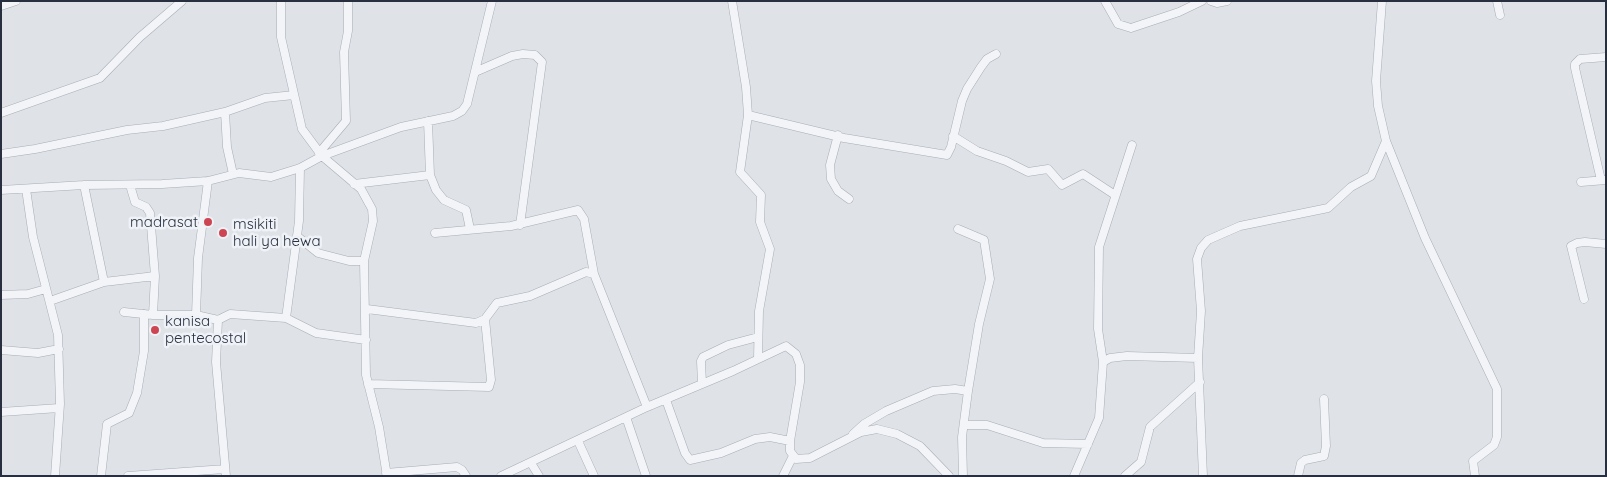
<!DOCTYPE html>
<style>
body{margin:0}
#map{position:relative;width:1607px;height:477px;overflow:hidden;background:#dfe3e8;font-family:Quicksand,sans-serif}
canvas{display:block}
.frame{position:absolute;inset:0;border:2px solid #283040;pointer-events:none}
</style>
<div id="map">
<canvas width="1607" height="477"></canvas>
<div class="frame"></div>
</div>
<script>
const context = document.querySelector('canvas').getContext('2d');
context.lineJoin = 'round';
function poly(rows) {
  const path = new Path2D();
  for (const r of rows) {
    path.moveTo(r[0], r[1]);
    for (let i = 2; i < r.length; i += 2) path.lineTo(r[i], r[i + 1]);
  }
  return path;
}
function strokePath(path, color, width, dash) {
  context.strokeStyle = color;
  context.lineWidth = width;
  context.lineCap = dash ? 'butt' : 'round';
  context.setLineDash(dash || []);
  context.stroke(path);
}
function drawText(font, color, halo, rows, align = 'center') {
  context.font = font + ' Quicksand,sans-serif';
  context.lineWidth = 5;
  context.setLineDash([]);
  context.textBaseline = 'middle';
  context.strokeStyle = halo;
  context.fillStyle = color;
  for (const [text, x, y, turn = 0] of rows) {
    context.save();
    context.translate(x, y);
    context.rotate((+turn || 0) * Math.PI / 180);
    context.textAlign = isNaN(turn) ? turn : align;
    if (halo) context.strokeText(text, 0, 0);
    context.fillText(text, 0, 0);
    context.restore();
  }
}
const minor = poly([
 [281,1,281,37,302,129,322,156,361,189,372,209,373,221,364,261,366,375,379,427,387,476],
 [732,1,746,87,748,115,740,172,761,195,760,222,770,249,759,311,758,359],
 [1105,1,1118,24,1131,28,1179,12,1202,1],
 [1211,1,1217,3,1227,1],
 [1382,1,1376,81,1378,106,1386,141,1425,238,1497,389,1497,437,1494,445,1473,461,1475,476],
 [1497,1,1500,15],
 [1,6,16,1],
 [475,72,512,56,523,54,535,55,542,62,520,225],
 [225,112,227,147,233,174],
 [1,113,100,78,140,37,182,1],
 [748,115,844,138,947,155,951,147,962,101,967,89,981,67,987,59,996,54],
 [428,121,430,175,436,190,444,200,466,210,470,229],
 [838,135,830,165,831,179,838,191,849,199],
 [953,136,977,151,1006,161,1028,172,1048,169,1062,185,1083,174,1115,195],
 [319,153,346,121,344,52,348,31,348,1],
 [1,154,35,149,127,130,163,126,225,112,265,98,294,95],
 [1601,180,1575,68,1575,64,1580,59,1606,57],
 [1581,182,1606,180],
 [354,184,430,175],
 [84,185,104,282],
 [130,185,135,202,146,207,150,213,155,276,153,315],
 [26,189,33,237,58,335,60,404,55,476],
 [1,190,84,185,162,184,208,181,239,173,271,177,300,168,322,156,401,127,453,116,462,111,467,104,492,1],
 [958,229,984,240,990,279,979,324,968,391,962,437,963,476],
 [435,233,511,226,578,210,584,219,594,274],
 [297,236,318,253,349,261,364,261],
 [1,295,28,294,46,289],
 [1584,299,1571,246,1577,243,1585,242,1606,244],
 [50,301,104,282,155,276],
 [367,309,476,323,485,319,497,303,530,296,586,272,594,274,647,407],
 [124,312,153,315,196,315,218,320],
 [196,315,198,258,208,181],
 [286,318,299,221,300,168],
 [1,350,38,353,59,349],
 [1103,362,1098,329,1099,247,1132,145],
 [368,384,489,387,491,380,485,319],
 [702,384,701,361,703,357,728,345,758,337],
 [666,400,685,453,690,460,721,453,755,439,770,437,790,441],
 [1,412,59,408],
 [626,417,646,476],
 [964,425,987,425,1043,443,1088,444],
 [853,434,864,424,886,411,933,391,955,389,968,391],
 [578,441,594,476],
 [531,463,539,476],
 [386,473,457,467,462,470,466,476],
 [101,476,107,424,129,413,137,393,144,351,144,314],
 [128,476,225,469],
 [226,476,216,362,218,320,230,314,286,318,316,333,366,340],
 [501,476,647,407,733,371,786,346,796,354,800,365,800,382,790,441,790,451,796,459,810,458,861,432,877,429,897,434,920,446,949,476],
 [783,476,793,456],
 [1074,476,1099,418,1103,362,1110,358,1127,356,1198,358],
 [1125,476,1141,462,1150,427,1200,382],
 [1203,476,1198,358,1201,311,1197,259,1201,248,1208,240,1240,226,1328,208,1351,187,1371,176,1386,141],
 [1298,476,1301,463,1305,460,1324,456,1326,446,1324,399]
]);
strokePath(minor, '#a8adb6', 9);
strokePath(minor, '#f2f4f7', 8);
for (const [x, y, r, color] of [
 [208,222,5,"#cd4552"],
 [223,233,5,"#cd4552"],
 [155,330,5,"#cd4552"]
]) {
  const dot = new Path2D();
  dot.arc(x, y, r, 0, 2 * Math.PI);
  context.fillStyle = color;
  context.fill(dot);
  strokePath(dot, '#eff2f6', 2);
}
drawText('15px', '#283040', '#eff2f6', [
 ["madrasat",198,222,"right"],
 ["msikiti",233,224],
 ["hali ya hewa",233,241],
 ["kanisa",165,321],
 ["pentecostal",165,338]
], 'left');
</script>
